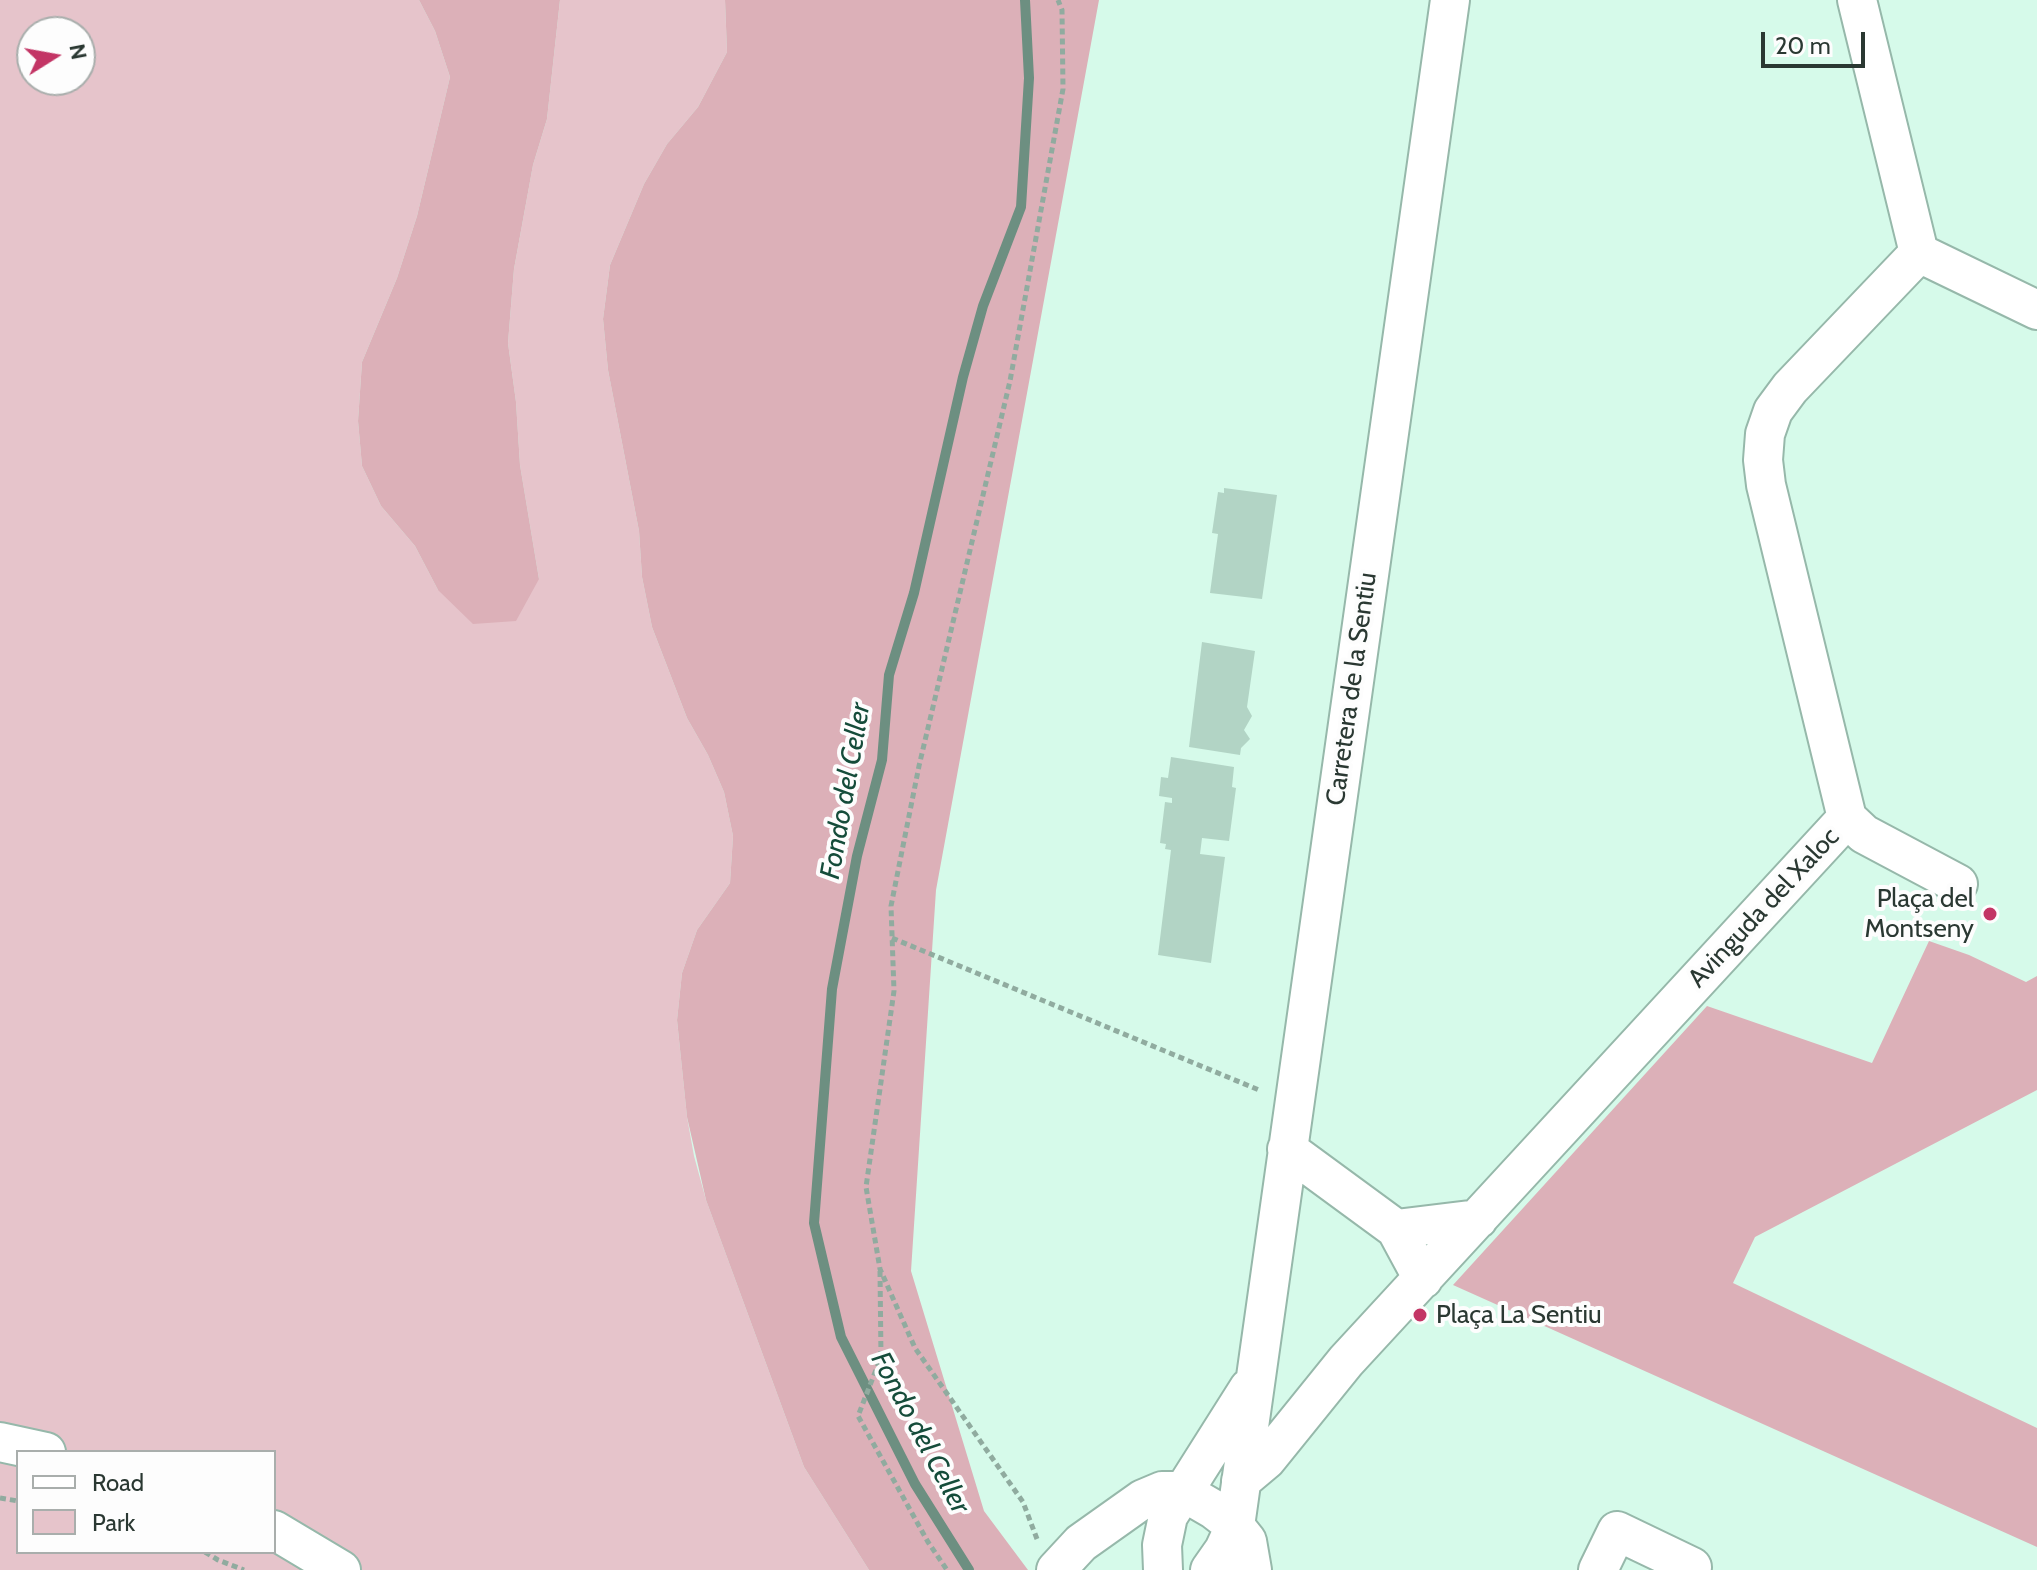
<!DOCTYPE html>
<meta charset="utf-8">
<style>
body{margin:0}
#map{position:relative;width:2037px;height:1570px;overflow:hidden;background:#d6faea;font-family:Cabin,sans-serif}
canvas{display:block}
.legend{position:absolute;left:16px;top:1450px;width:260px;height:104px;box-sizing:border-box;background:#fdfdfd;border:2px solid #a9aeac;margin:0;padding:10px 14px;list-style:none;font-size:24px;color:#2a3832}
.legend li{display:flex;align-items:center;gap:16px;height:40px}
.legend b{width:40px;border:2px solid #a9aeac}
.north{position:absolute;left:16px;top:16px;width:80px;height:80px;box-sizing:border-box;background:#fdfdfd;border:2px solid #a9aeac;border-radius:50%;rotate:79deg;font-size:22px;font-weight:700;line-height:32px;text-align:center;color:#2a3832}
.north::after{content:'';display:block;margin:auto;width:28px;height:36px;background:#c33565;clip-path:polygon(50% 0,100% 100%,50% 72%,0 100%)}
.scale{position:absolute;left:1761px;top:32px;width:104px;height:36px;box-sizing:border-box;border:4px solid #2a3832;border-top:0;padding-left:10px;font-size:24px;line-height:28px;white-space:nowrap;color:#2a3832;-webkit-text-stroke:6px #fdfdfd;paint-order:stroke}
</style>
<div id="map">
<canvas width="2037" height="1570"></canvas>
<ul class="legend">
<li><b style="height:10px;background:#fff"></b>Road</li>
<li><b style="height:22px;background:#e6c4cb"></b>Park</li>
</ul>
<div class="north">N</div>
<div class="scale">20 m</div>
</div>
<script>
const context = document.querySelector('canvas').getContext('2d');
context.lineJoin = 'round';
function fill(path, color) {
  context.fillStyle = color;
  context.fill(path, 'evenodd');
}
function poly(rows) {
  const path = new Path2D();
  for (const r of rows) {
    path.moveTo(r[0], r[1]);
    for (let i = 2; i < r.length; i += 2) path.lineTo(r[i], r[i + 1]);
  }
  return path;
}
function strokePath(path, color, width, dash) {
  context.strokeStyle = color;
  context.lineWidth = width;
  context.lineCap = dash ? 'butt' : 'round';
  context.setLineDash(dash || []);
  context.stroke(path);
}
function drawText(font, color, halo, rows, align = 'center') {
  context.font = font + ' Cabin,sans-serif';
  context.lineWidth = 8;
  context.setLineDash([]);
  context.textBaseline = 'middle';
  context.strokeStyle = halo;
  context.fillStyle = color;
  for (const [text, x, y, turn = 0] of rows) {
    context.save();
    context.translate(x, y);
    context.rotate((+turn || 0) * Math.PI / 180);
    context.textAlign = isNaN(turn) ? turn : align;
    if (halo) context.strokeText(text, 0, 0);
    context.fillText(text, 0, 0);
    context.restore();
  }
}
fill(poly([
 [0,0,419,0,435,31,450,77,417,216,397,278,362,362,358,421,362,466,381,506,415,546,438,590,539,579,520,465,516,402,508,343,514,269,533,165,547,119,560,0,725,0,727,52,698,107,667,144,644,184,610,265,603,319,608,370,639,531,642,577,652,627,687,718,708,755,724,792,733,836,730,883,697,930,682,973,677,1020,687,1117,694,1156,706,1200,804,1467,869,1570,0,1570],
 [32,32,80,32,80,80,32,80],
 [18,1452,274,1452,274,1552,18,1552]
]), '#e6c4cb');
fill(poly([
 [419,0,560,0,547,119,533,165,514,269,508,343,516,402,520,465,539,579,516,621,473,624,438,590,415,546,381,506,362,466,358,421,362,362,397,278,417,216,450,77,435,31],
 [725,0,1099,0,936,890,911,1271,984,1511,1028,1570,869,1570,804,1467,706,1200,687,1117,677,1020,682,973,697,930,730,883,733,836,724,792,708,755,687,718,652,627,642,577,639,531,608,370,603,319,610,265,644,184,667,144,698,107,727,52],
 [1929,941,1969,955,2026,982,2037,976,2037,1090,1755,1237,1733,1283,2037,1428,2037,1547,1453,1285,1707,1006,1872,1063]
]), '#dcb0b8');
strokePath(poly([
 [969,1570,915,1484,841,1337,814,1223,832,989,857,856,882,760,889,675,914,593,963,377,983,306,1021,207,1029,78,1025,0]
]), '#6d8f81', 10);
fill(poly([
 [1224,488,1277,495,1262,599,1210,593,1218,534,1212,533,1218,492,1224,493],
 [1202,642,1255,651,1247,707,1252,716,1244,730,1250,739,1241,748,1240,755,1189,747],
 [1171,757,1234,767,1232,787,1236,788,1229,841,1202,838,1200,854,1225,857,1211,963,1158,955,1171,850,1165,849,1166,844,1160,843,1165,802,1172,803,1172,798,1159,796,1161,777,1168,778]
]), '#b2d4c5');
const minor = poly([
 [1857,0,1919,253],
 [1919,253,2037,310],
 [1847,818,1864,834,1958,884],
 [1287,1149,1396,1229,1423,1279],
 [1396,1229,1478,1219],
 [0,1442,46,1452],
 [1241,1481,1266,1460,1346,1361,1847,818,1766,485,1763,460,1765,434,1773,411,1790,388,1919,253],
 [274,1530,341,1570],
 [1056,1570,1081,1543,1143,1499,1162,1491,1182,1491,1213,1509,1235,1526,1247,1541,1252,1570],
 [1163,1570,1162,1545,1168,1516,1249,1388],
 [1210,1570,1224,1550,1235,1526,1450,0],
 [1598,1570,1617,1531,1692,1567,1690,1570]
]);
strokePath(minor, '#96b8aa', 42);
strokePath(poly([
 [892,938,1259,1090],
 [880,1271,881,1357,858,1416,928,1542,947,1570],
 [0,1498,18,1501],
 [1037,1539,1023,1502,915,1348,880,1269,866,1187,894,991,891,906,919,766,1010,381,1063,89,1062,10,1058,0],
 [205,1552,218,1560,244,1570]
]), '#90ab9f', 5, [6, 4]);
strokePath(minor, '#fff', 38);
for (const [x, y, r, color] of [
 [1990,914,8,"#c33565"],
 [1420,1315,8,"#c33565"]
]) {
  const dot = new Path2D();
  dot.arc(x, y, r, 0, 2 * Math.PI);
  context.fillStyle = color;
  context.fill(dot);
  strokePath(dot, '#fdfdfd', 3);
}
drawText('26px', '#2a3832', '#fdfdfd', [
 ["Carretera de la Sentiu",1352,689,-82],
 ["Avinguda del Xaloc",1764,908,-47]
]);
drawText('26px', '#2a3832', '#fdfdfd', [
 ["Plaça del",1974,899],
 ["Montseny",1974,929],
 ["Plaça La Sentiu",1436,1315,"left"]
], 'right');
drawText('italic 28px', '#154c3a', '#fdfdfd', [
 ["Fondo del Celler",846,791,-80],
 ["Fondo del Celler",920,1433,62]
]);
</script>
